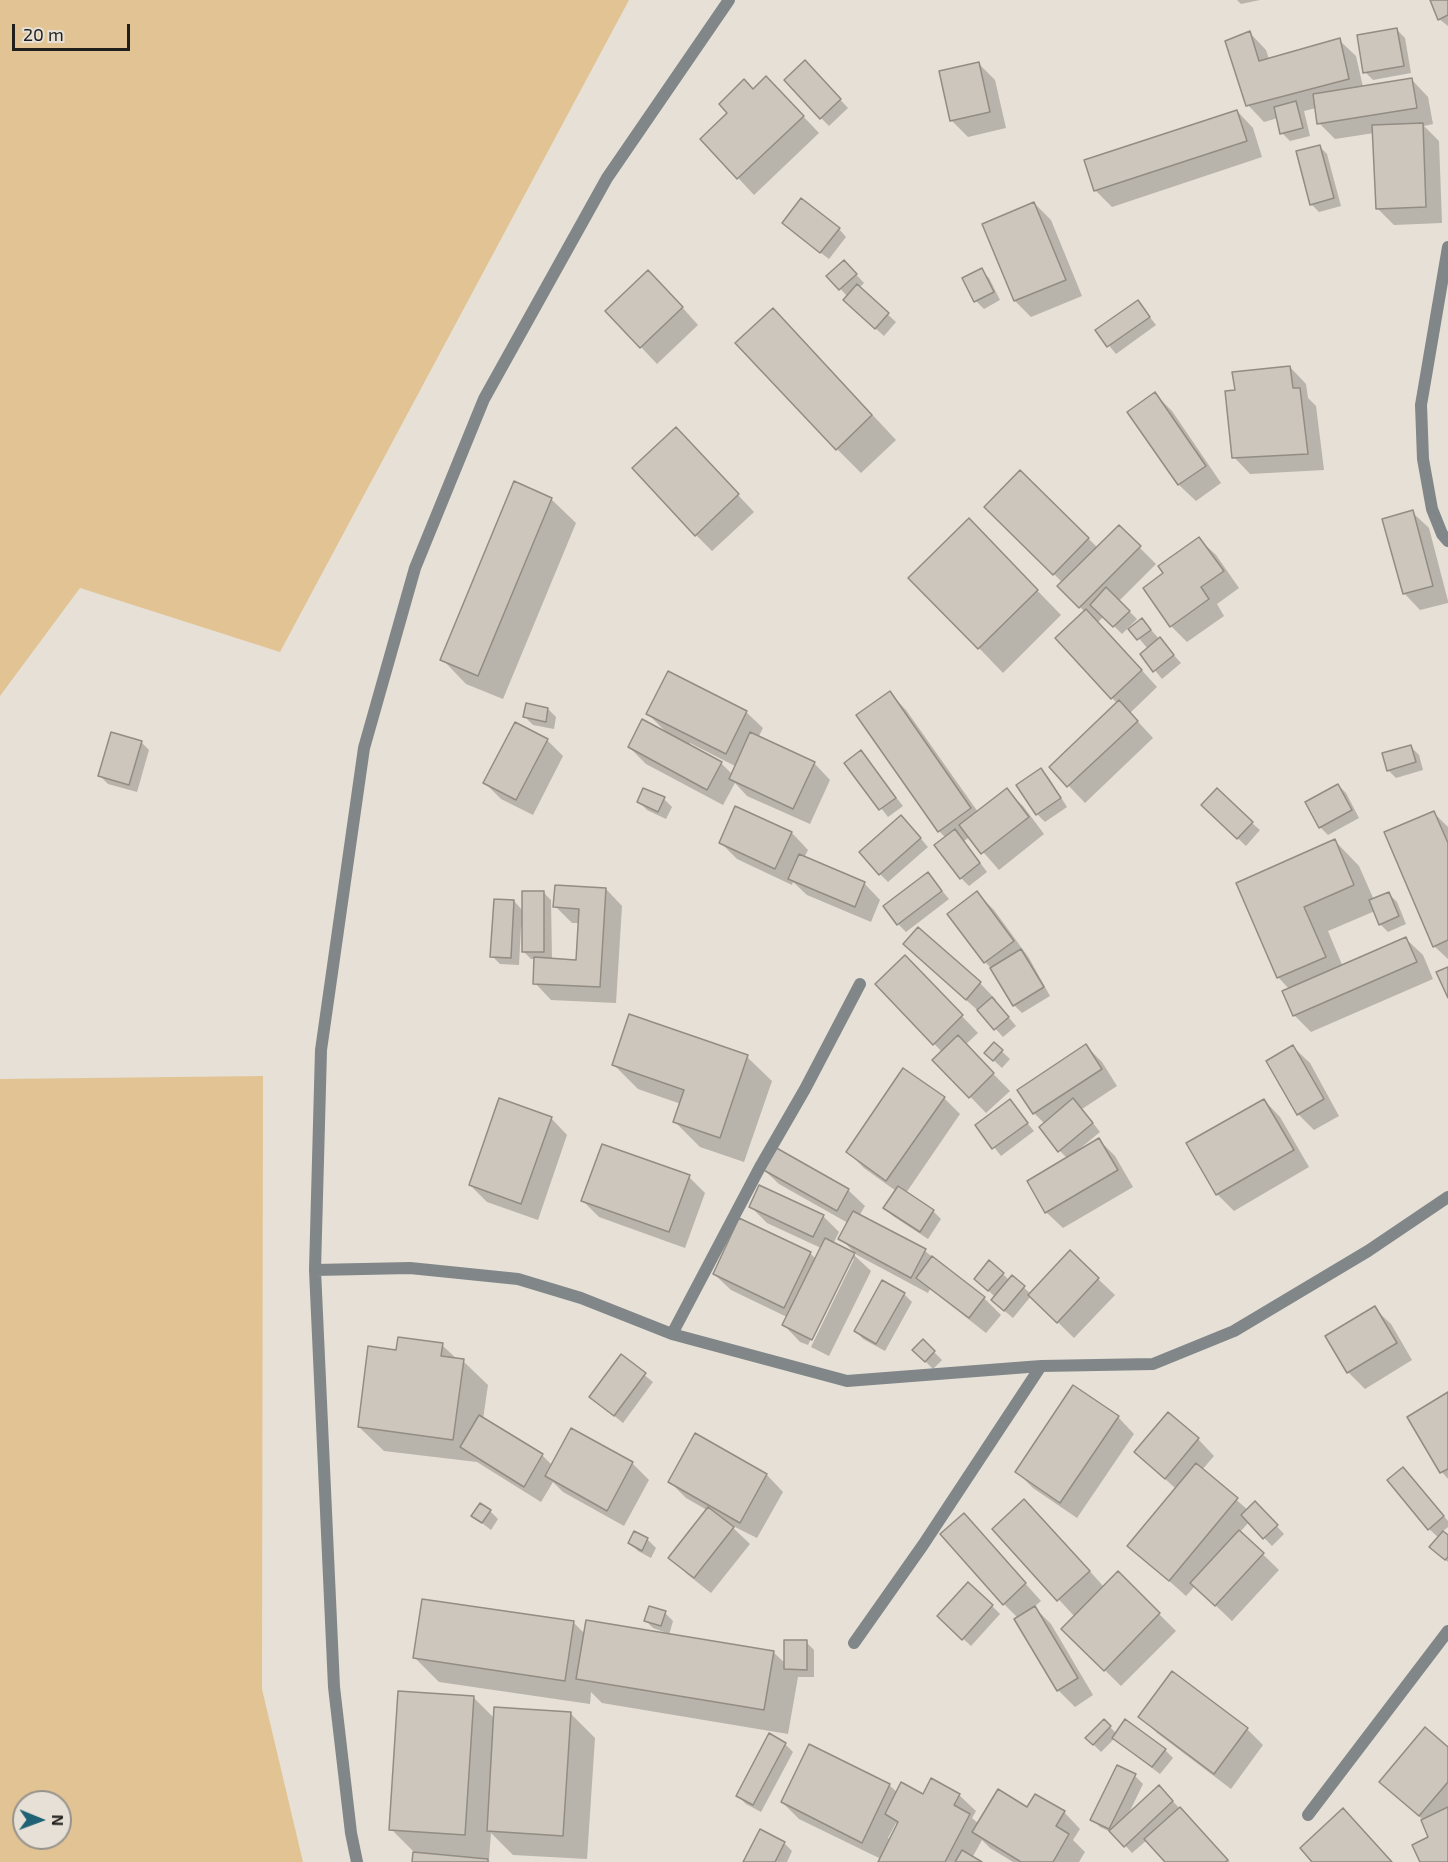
<!DOCTYPE html>
<style>
body{margin:0}
#map{position:relative;width:1448px;height:1862px;overflow:hidden;background:#e6e0d6;font-family:"Exo 2",sans-serif}
canvas{display:block}
.north{position:absolute;left:12px;top:1790px;width:60px;height:60px;box-sizing:border-box;background:#e6e0d6;border:2px solid #97938c;border-radius:50%;rotate:91deg;font-size:16px;font-weight:700;line-height:24px;text-align:center;color:#211f1c}
.north::after{content:'';display:block;margin:auto;width:21px;height:27px;background:#206275;clip-path:polygon(50% 0,100% 100%,50% 72%,0 100%)}
.scale{position:absolute;left:12px;top:24px;width:118px;height:27px;box-sizing:border-box;border:3px solid #211f1c;border-top:0;padding-left:8px;font-size:18px;line-height:21px;white-space:nowrap;color:#211f1c;-webkit-text-stroke:4px #e6e0d6;paint-order:stroke}
</style>
<div id="map">
<canvas width="1448" height="1862"></canvas>
<div class="north">N</div>
<div class="scale">20 m</div>
</div>
<script>
const context = document.querySelector('canvas').getContext('2d');
context.lineJoin = 'round';
function fill(path, color) {
  context.fillStyle = color;
  context.fill(path, 'evenodd');
}
function poly(rows) {
  const path = new Path2D();
  for (const r of rows) {
    path.moveTo(r[0], r[1]);
    for (let i = 2; i < r.length; i += 2) path.lineTo(r[i], r[i + 1]);
  }
  return path;
}
function strokePath(path, color, width, dash) {
  context.strokeStyle = color;
  context.lineWidth = width;
  context.lineCap = dash ? 'butt' : 'round';
  context.setLineDash(dash || []);
  context.stroke(path);
}
fill(poly([
 [0,0,629,0,280,652,80,588,0,696],
 [263,1076,262,1689,303,1862,0,1862,0,1079],
 [24,1802,60,1802,60,1838,24,1838]
]), '#e2c494');
fill(poly([
 [1237,0,1260,0,1241,4],
 [1432,0,1448,0,1448,26,1439,19],
 [1397,30,1405,38,1411,73,1373,80,1365,72],
 [1250,33,1266,50,1269,59,1339,40,1356,56,1363,87,1412,80,1428,97,1433,124,1424,126,1439,141,1442,223,1394,225,1377,208,1374,133,1335,139,1319,123,1316,108,1304,111,1310,136,1290,141,1282,133,1278,118,1264,122,1248,105],
 [805,62,848,108,829,126,821,118],
 [978,63,995,80,1006,128,968,137,951,120],
 [783,95,819,133,754,195,702,139],
 [1237,111,1253,128,1262,157,1112,207,1096,191,1086,161],
 [1319,146,1327,154,1341,206,1319,212,1311,204],
 [1034,203,1051,220,1082,296,1031,317,1015,301],
 [839,229,846,237,829,259,792,231],
 [851,269,864,283,859,288,896,322,884,336,853,308,848,297,828,276],
 [981,270,989,278,1000,300,984,309,976,301],
 [665,288,698,325,657,364,607,311],
 [1138,302,1156,325,1116,354,1097,331],
 [797,334,896,440,861,473,837,449],
 [1290,367,1306,384,1308,398,1316,406,1324,470,1250,474,1234,457,1236,392],
 [1155,394,1172,411,1221,483,1196,501,1179,485,1129,412],
 [692,446,754,512,712,551,696,535],
 [1020,472,1098,548,1119,527,1156,564,1119,601,1137,619,1122,634,1104,616,1098,622,1157,687,1130,713,1153,738,1085,803,1051,767,1118,704,1112,698,1085,612,1059,586,1063,583,986,507],
 [551,499,576,523,503,699,466,684,442,659],
 [1412,512,1429,528,1448,601,1448,603,1420,610,1404,593],
 [1199,539,1216,555,1239,588,1217,604,1224,616,1187,642,1171,626,1166,573],
 [993,545,1061,615,1003,673,979,648],
 [1142,620,1181,663,1162,679,1142,654,1148,649,1131,629],
 [890,693,906,710,978,812,1006,790,1023,806,1044,834,999,870,970,837,964,841,987,872,969,886,961,878,946,838,939,831],
 [548,709,556,717,554,729,533,725,525,717],
 [746,712,763,728,758,738,814,763,830,780,810,824,747,796,735,783,723,805,646,764,629,747,667,733,648,714],
 [690,743,737,767,733,775,721,763,689,746],
 [547,740,563,756,533,815,501,799,485,783],
 [141,742,149,750,137,792,108,784,100,776],
 [1411,747,1419,755,1423,770,1396,778,1388,770],
 [860,752,903,806,888,817,846,763],
 [1041,770,1049,778,1067,807,1045,822,1037,814,1018,786],
 [1338,785,1346,793,1359,818,1328,835,1320,827],
 [664,799,672,807,666,819,647,810,639,802],
 [736,808,792,833,808,850,804,858,864,883,880,900,871,922,807,895,793,882,792,885,737,859,721,843],
 [1211,813,1252,823,1260,830,1246,846],
 [1434,813,1448,827,1448,959,1434,946],
 [909,825,928,847,888,882,880,874],
 [1335,841,1359,866,1374,900,1389,894,1397,902,1406,924,1388,932,1380,924,1375,911,1328,931,1343,967,1406,939,1423,955,1433,979,1311,1032,1294,1015,1290,990,1278,977,1238,883],
 [928,874,949,899,906,932,898,924],
 [606,889,622,906,616,1003,551,1000,535,983,536,959,531,959,523,951,523,927,521,927,519,965,500,964,492,956,514,901,523,911,543,892,551,900,552,960,578,962,580,923,572,923,555,906],
 [977,893,994,910,1029,958,1050,996,1022,1013,1014,1005,994,971,985,962],
 [921,960,980,983,996,1000,995,1001,1016,1026,1003,1037,983,1015],
 [921,973,978,1033,965,1045,1010,1091,986,1113,935,1060,942,1052,877,984],
 [994,1044,1010,1059,1002,1068,986,1053],
 [1086,1046,1102,1062,1117,1086,1082,1109,1100,1132,1077,1151,1078,1152,1099,1140,1115,1156,1133,1187,1063,1228,1046,1212,1067,1158,1060,1151,1045,1124,1034,1113],
 [1293,1047,1310,1063,1339,1116,1314,1130,1298,1114],
 [747,1057,772,1081,744,1162,700,1147,675,1122,681,1104,638,1089,614,1065],
 [944,1098,960,1114,906,1193,933,1211,941,1219,928,1239,893,1216,885,1208,896,1191,864,1168,848,1152],
 [1264,1100,1280,1117,1309,1167,1234,1211,1217,1194,1188,1144],
 [1009,1101,1034,1131,1001,1156,977,1125],
 [551,1118,567,1135,538,1220,487,1202,470,1185],
 [762,1168,848,1190,865,1206,859,1216,925,1251,984,1298,1001,1315,986,1333,930,1289,928,1293,857,1255,840,1238,848,1223,779,1184],
 [689,1177,705,1193,685,1248,599,1217,583,1201],
 [750,1206,823,1216,839,1232,833,1244,854,1255,871,1271,829,1356,811,1347,854,1259,851,1259,808,1345,800,1342,784,1325,787,1317,731,1290,714,1274,810,1253,816,1259,821,1248,767,1223],
 [1003,1274,1009,1280,1012,1277,1031,1294,1098,1279,1115,1295,1074,1338,1031,1296,1013,1318,1001,1308,995,1297,984,1286],
 [904,1294,912,1302,885,1351,863,1339,856,1331],
 [1374,1308,1391,1324,1412,1360,1365,1389,1348,1372,1327,1337],
 [923,1341,942,1360,933,1369,914,1350],
 [442,1345,458,1360,463,1361,488,1385,483,1419,542,1455,552,1465,572,1430,633,1464,649,1480,624,1526,563,1492,553,1482,541,1502,477,1462,384,1451,359,1427,398,1352],
 [621,1356,653,1382,623,1423,591,1397],
 [1448,1394,1448,1479,1442,1472,1409,1418],
 [1118,1417,1134,1434,1077,1518,1033,1488,1017,1472],
 [695,1435,767,1475,783,1492,757,1538,729,1524,750,1544,711,1593,687,1574,670,1558,707,1510,686,1498,670,1482],
 [1198,1439,1214,1456,1202,1470,1248,1510,1255,1503,1284,1534,1272,1546,1249,1522,1240,1532,1279,1570,1232,1621,1195,1586,1186,1596,1130,1546,1176,1489,1136,1452],
 [1411,1477,1448,1521,1448,1527,1442,1532,1448,1537,1448,1562,1439,1555,1439,1538,1429,1529],
 [490,1511,498,1519,491,1530,473,1516],
 [964,1515,1041,1601,1034,1607,1051,1624,1093,1695,1075,1707,1058,1690,1018,1618,1004,1604],
 [1041,1517,1104,1587,1118,1573,1176,1631,1121,1686,1063,1629,1075,1617,994,1529],
 [635,1533,648,1540,656,1548,651,1558,638,1551,630,1543],
 [992,1606,1000,1614,971,1646,939,1616],
 [665,1613,673,1621,669,1635,773,1652,786,1664,806,1642,814,1650,814,1677,798,1677,788,1734,602,1703,591,1692,590,1704,439,1682,415,1658,573,1622,585,1634,667,1635,667,1633,653,1628,645,1620],
 [474,1698,495,1719,570,1713,595,1738,587,1859,513,1855,491,1833,489,1859,486,1859,490,1862,413,1862,414,1852,391,1829],
 [1140,1717,1247,1729,1263,1745,1231,1789,1157,1733],
 [1104,1721,1117,1734,1165,1750,1173,1758,1160,1774,1114,1739,1101,1752,1087,1738],
 [785,1744,793,1752,761,1812,746,1804,738,1796],
 [1448,1749,1448,1862,1422,1862,1430,1838,1423,1820,1381,1782],
 [1135,1776,1143,1784,1127,1817,1167,1795,1230,1862,1167,1862,1147,1840,1132,1853,1115,1834,1100,1827,1092,1819],
 [889,1785,898,1793,924,1796,959,1795,976,1811,972,1818,979,1824,1028,1809,1064,1812,1080,1829,1073,1840,1085,1852,1079,1862,1013,1862,990,1848,982,1840,972,1858,979,1862,879,1862,881,1859,799,1819,782,1802],
 [896,1823,898,1825,891,1840,888,1838],
 [784,1843,792,1851,787,1862,745,1862]
]), '#0003');
const building = poly([
 [1430,0,1448,0,1448,15,1438,20,1430,0],
 [1397,28,1404,66,1363,73,1357,35,1397,28],
 [1250,31,1259,61,1340,38,1349,79,1246,106,1225,41,1250,31],
 [805,60,841,99,820,119,784,80,805,60],
 [979,62,990,112,950,121,939,71,979,62],
 [766,76,804,116,737,179,700,139,727,113,719,104,744,79,753,89,766,76],
 [1412,78,1417,108,1317,124,1313,94,1412,78],
 [1296,101,1303,128,1280,134,1274,107,1296,101],
 [1237,110,1247,141,1094,191,1084,160,1237,110],
 [1423,123,1426,207,1376,209,1372,125,1423,123],
 [1320,145,1334,198,1310,205,1296,151,1320,145],
 [801,198,840,228,820,253,782,223,801,198],
 [1034,202,1066,280,1014,301,982,224,1034,202],
 [844,260,857,274,839,290,826,276,844,260],
 [982,268,994,292,974,302,962,278,982,268],
 [648,270,683,307,640,348,605,311,648,270],
 [857,284,889,313,875,329,843,300,857,284],
 [1138,300,1150,317,1107,347,1095,330,1138,300],
 [773,308,872,415,836,450,735,343,773,308],
 [1290,366,1293,388,1300,388,1308,454,1232,458,1225,391,1235,390,1232,372,1290,366],
 [1155,392,1206,466,1178,485,1127,412,1155,392],
 [676,427,739,494,695,536,632,468,676,427],
 [1020,470,1089,538,1053,575,984,507,1020,470],
 [514,481,552,498,478,676,440,660,514,481],
 [1413,510,1433,586,1403,594,1382,519,1413,510],
 [969,518,1038,590,978,649,908,578,969,518],
 [1119,525,1141,546,1079,608,1057,586,1119,525],
 [1199,537,1224,571,1201,587,1209,599,1170,627,1143,588,1163,573,1158,566,1199,537],
 [1106,587,1130,611,1113,627,1090,605,1106,587],
 [1086,609,1142,670,1111,699,1055,638,1086,609],
 [1142,618,1151,630,1137,640,1128,629,1142,618],
 [1160,637,1174,655,1153,672,1140,654,1160,637],
 [668,671,747,711,726,754,646,714,668,671],
 [890,691,971,808,938,832,856,715,890,691],
 [1119,700,1138,721,1067,787,1049,767,1119,700],
 [526,703,548,708,546,722,523,717,526,703],
 [642,719,722,762,707,790,628,747,642,719],
 [515,722,548,739,516,800,483,783,515,722],
 [111,732,142,741,129,785,98,776,111,732],
 [750,732,815,762,793,809,729,779,750,732],
 [1411,745,1416,762,1387,771,1382,753,1411,745],
 [861,750,896,798,879,810,844,763,861,750],
 [1041,768,1061,798,1036,815,1016,785,1041,768],
 [1338,784,1352,810,1319,828,1305,802,1338,784],
 [643,788,665,797,658,812,637,802,643,788],
 [1007,788,1029,817,981,854,959,825,1007,788],
 [1217,788,1253,822,1237,839,1201,805,1217,788],
 [735,806,792,832,775,869,719,843,735,806],
 [1434,811,1448,843,1448,940,1433,947,1384,832,1434,811],
 [901,815,921,838,879,875,859,852,901,815],
 [955,829,980,863,960,879,934,845,955,829],
 [1335,839,1354,885,1304,907,1326,957,1277,978,1236,883,1335,839],
 [799,854,865,882,855,907,788,879,799,854],
 [928,872,942,891,897,925,883,906,928,872],
 [555,885,606,888,600,987,533,984,534,957,576,960,579,909,553,907,555,885],
 [522,891,544,891,544,952,522,952,522,891],
 [977,891,1014,941,984,963,947,914,977,891],
 [1389,892,1399,916,1379,925,1369,900,1389,892],
 [494,899,514,900,511,958,490,957,494,899],
 [918,927,981,982,966,1000,903,944,918,927],
 [1406,937,1417,962,1293,1016,1282,991,1406,937],
 [1021,949,1044,987,1013,1006,990,968,1021,949],
 [905,955,963,1015,933,1045,875,984,905,955],
 [1448,967,1448,998,1436,972,1448,967],
 [992,997,1009,1017,994,1030,977,1010,992,997],
 [629,1014,748,1055,720,1138,673,1122,684,1090,612,1065,629,1014],
 [958,1035,994,1073,969,1098,932,1060,958,1035],
 [994,1042,1003,1050,993,1061,984,1053,994,1042],
 [1086,1044,1102,1069,1033,1114,1017,1090,1086,1044],
 [1293,1045,1324,1099,1297,1115,1266,1061,1293,1045],
 [903,1068,945,1097,886,1181,846,1152,903,1068],
 [499,1098,552,1117,521,1204,469,1185,499,1098],
 [1073,1098,1093,1123,1058,1152,1039,1127,1073,1098],
 [1010,1099,1028,1123,992,1149,975,1125,1010,1099],
 [1264,1099,1294,1150,1216,1195,1186,1143,1264,1099],
 [1099,1138,1118,1170,1045,1213,1027,1181,1099,1138],
 [602,1144,690,1175,669,1232,581,1201,602,1144],
 [773,1146,849,1189,837,1211,760,1168,773,1146],
 [759,1185,824,1215,813,1237,749,1207,759,1185],
 [898,1186,934,1210,920,1232,883,1208,898,1186],
 [853,1211,926,1249,911,1278,838,1239,853,1211],
 [739,1218,811,1252,784,1308,713,1274,739,1218],
 [825,1238,855,1253,812,1340,782,1325,825,1238],
 [1070,1250,1099,1278,1057,1323,1028,1295,1070,1250],
 [932,1256,985,1297,969,1318,916,1278,932,1256],
 [989,1260,1004,1273,988,1291,974,1279,989,1260],
 [1012,1275,1025,1286,1004,1311,991,1300,1012,1275],
 [882,1280,905,1293,876,1344,854,1331,882,1280],
 [1375,1306,1397,1343,1347,1373,1325,1336,1375,1306],
 [398,1337,443,1343,441,1356,464,1359,453,1440,358,1427,368,1346,396,1350,398,1337],
 [923,1339,935,1351,925,1362,912,1350,923,1339],
 [621,1354,646,1373,614,1416,589,1397,621,1354],
 [1073,1385,1119,1416,1060,1503,1015,1472,1073,1385],
 [1448,1392,1448,1469,1440,1473,1407,1417,1448,1392],
 [1168,1412,1199,1438,1165,1479,1134,1452,1168,1412],
 [479,1415,543,1454,524,1487,460,1447,479,1415],
 [571,1428,633,1462,607,1511,545,1476,571,1428],
 [695,1433,767,1474,740,1523,668,1482,695,1433],
 [1196,1463,1238,1498,1169,1581,1127,1546,1196,1463],
 [1403,1467,1444,1516,1428,1530,1387,1480,1403,1467],
 [1024,1499,1090,1571,1057,1601,992,1529,1024,1499],
 [1255,1501,1278,1525,1263,1539,1241,1515,1255,1501],
 [480,1503,491,1510,482,1523,471,1516,480,1503],
 [708,1507,734,1527,694,1578,668,1558,708,1507],
 [964,1513,1026,1583,1003,1605,940,1534,964,1513],
 [1239,1530,1264,1553,1215,1606,1190,1583,1239,1530],
 [634,1531,648,1538,642,1551,628,1543,634,1531],
 [1443,1531,1448,1535,1448,1557,1445,1560,1429,1547,1443,1531],
 [1118,1571,1160,1613,1104,1671,1061,1629,1118,1571],
 [968,1582,993,1605,962,1640,937,1616,968,1582],
 [422,1599,574,1621,565,1681,413,1658,422,1599],
 [649,1606,666,1611,661,1626,644,1621,649,1606],
 [1035,1606,1078,1678,1057,1691,1014,1619,1035,1606],
 [586,1620,774,1651,764,1710,576,1679,586,1620],
 [784,1640,807,1640,807,1670,784,1669,784,1640],
 [1172,1671,1248,1728,1214,1774,1138,1717,1172,1671],
 [398,1691,474,1696,465,1835,389,1830,398,1691],
 [494,1707,571,1712,563,1836,487,1831,494,1707],
 [1104,1719,1111,1726,1093,1745,1085,1738,1104,1719],
 [1125,1719,1166,1749,1152,1767,1112,1738,1125,1719],
 [1425,1727,1448,1747,1448,1782,1419,1816,1379,1782,1425,1727],
 [769,1733,786,1743,753,1805,736,1796,769,1733],
 [809,1744,890,1784,862,1843,781,1802,809,1744],
 [1117,1765,1136,1774,1109,1829,1090,1820,1117,1765],
 [931,1778,960,1794,954,1805,970,1814,945,1862,878,1862,898,1822,885,1814,901,1782,923,1794,931,1778],
 [1159,1785,1173,1801,1124,1847,1109,1831,1159,1785],
 [998,1789,1027,1807,1035,1794,1065,1811,1056,1826,1069,1834,1053,1862,1021,1862,972,1832,998,1789],
 [1180,1807,1228,1860,1225,1862,1165,1862,1144,1839,1180,1807],
 [1448,1807,1448,1862,1420,1862,1412,1845,1428,1837,1421,1820,1448,1807],
 [1343,1808,1392,1862,1312,1862,1300,1848,1343,1808],
 [760,1829,785,1842,775,1862,743,1862,760,1829],
 [962,1850,982,1862,955,1862,962,1850],
 [413,1852,488,1859,488,1862,412,1862,413,1852]
]);
fill(building, '#ccc6bc');
strokePath(building, '#928c83', 1.5);
strokePath(poly([
 [1448,247,1421,405,1423,459,1432,509,1442,534,1448,541],
 [315,1270,410,1268,518,1279,581,1298,672,1334,847,1381,1041,1366,1153,1364,1234,1331,1368,1251,1448,1197],
 [672,1334,760,1167,805,1089,860,984],
 [854,1643,923,1545,1041,1366],
 [1308,1815,1448,1631],
 [357,1862,351,1833,334,1687,315,1270,321,1050,364,748,415,568,484,399,607,178,729,0]
]), '#818688', 12);
</script>
